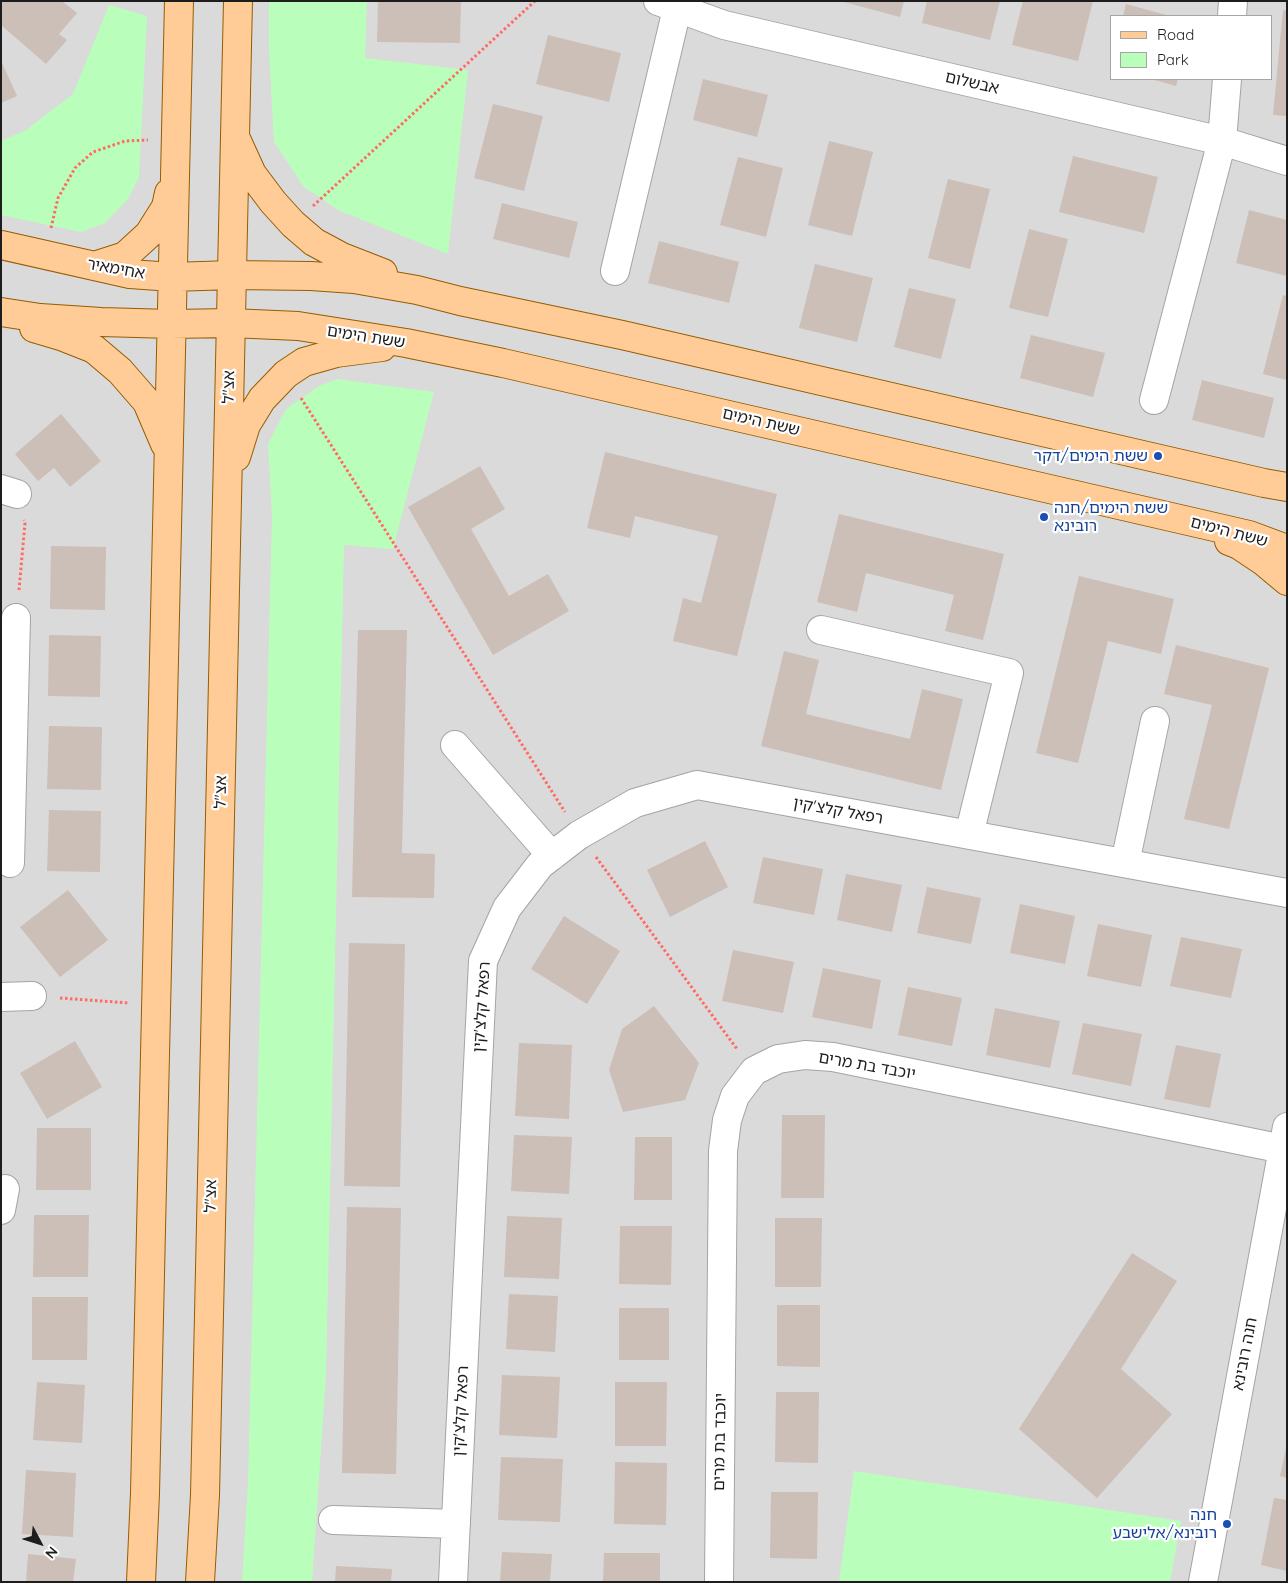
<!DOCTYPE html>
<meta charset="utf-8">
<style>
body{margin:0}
#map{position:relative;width:1288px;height:1583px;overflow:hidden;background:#efeae2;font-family:Quicksand,sans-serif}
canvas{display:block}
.frame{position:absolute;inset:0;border:2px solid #1d1d1d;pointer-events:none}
.legend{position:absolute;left:1110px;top:15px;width:162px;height:65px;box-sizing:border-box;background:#fff;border:1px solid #a5a5a5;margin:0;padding:6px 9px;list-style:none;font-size:15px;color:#1d1d1d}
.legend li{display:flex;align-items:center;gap:10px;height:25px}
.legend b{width:25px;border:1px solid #a5a5a5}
.north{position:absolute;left:15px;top:1518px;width:50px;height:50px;-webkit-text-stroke:4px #fff;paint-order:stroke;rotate:130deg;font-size:14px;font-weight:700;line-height:20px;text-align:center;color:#1d1d1d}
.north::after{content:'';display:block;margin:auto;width:18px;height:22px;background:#1d1d1d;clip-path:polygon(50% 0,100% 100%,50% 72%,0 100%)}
</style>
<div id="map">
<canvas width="1288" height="1583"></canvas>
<div class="frame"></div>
<ul class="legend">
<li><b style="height:6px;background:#ffcc97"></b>Road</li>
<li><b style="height:14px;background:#b9ffbb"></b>Park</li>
</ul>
<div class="north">N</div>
</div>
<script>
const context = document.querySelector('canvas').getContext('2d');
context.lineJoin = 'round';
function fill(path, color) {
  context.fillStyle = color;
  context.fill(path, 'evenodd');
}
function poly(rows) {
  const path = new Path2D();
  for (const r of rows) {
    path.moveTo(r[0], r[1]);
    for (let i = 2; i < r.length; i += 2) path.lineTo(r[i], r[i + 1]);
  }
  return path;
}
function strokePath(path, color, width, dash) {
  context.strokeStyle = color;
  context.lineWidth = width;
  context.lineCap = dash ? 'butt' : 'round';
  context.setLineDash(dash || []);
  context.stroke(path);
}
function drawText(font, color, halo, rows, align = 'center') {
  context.font = font + ' Quicksand,"Noto Sans Hebrew",sans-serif';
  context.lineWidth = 4.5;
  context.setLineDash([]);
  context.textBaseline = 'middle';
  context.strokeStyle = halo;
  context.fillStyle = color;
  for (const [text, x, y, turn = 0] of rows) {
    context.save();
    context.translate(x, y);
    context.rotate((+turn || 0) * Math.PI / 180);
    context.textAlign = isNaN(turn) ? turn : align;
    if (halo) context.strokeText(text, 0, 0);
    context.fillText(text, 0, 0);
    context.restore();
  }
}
fill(poly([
 [1,1,1287,1,1287,1582,1,1582],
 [1112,16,1272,16,1272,79,1112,79]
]), '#dbdada');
fill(poly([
 [269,1,367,1,365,58,468,70,448,254,340,211,304,187,274,142,269,50],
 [109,5,147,16,139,177,128,199,105,223,81,232,1,215,1,141,26,130,73,94],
 [337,379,434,392,393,549,344,545,326,1373,312,1582,242,1582,248,1482,272,516,268,444,286,409,319,386],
 [854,1471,1181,1521,1170,1582,839,1582]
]), '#b9ffbb');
fill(poly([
 [2,1,62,1,77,13,59,34,67,40,46,64,1,25],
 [378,1,461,1,460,43,377,42],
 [840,1,904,1,900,17],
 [927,1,1000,1,990,40,922,23],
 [1023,1,1093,1,1078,61,1012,45],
 [1126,4,1170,16,1123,16],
 [1283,10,1287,11,1287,116,1273,115],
 [548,35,621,53,609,102,536,84],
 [1,61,17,96,1,103],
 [703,79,768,95,757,137,693,120],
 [1151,79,1178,79,1176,86],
 [493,104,543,116,524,191,474,178],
 [829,141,873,152,852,236,808,225],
 [1073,156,1158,177,1144,233,1059,212],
 [738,157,783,168,766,237,720,225],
 [948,179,990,189,970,269,928,258],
 [502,203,578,222,569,258,493,239],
 [1249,210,1287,220,1287,276,1236,263],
 [1029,229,1068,239,1048,317,1009,308],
 [659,241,739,262,729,303,648,283],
 [815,264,873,278,857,342,799,328],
 [909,288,956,299,941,359,894,347],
 [1283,295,1287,296,1287,380,1263,374],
 [1031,335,1105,353,1093,397,1020,378],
 [1202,380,1274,398,1264,438,1192,420],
 [61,414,101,461,70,487,54,468,38,481,15,454],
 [605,452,777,494,737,656,673,641,683,598,701,603,718,536,635,516,630,538,587,528],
 [480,466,505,509,471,529,509,596,548,574,569,611,493,655,408,507],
 [839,514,1004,554,983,640,945,631,954,595,866,573,857,612,817,602],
 [51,546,106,547,105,610,50,609],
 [1079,576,1174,599,1161,654,1108,641,1078,763,1036,753],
 [358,630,407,630,402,853,435,854,434,898,352,897],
 [49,635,101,636,100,697,48,696],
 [1176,645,1269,668,1229,829,1184,819,1212,705,1164,694],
 [784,651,819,660,806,714,910,739,922,689,963,699,941,790,761,746],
 [49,726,102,727,101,790,47,789],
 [49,810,101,811,100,872,47,871],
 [705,841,728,887,670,917,647,870],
 [763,857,823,869,814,915,753,903],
 [846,874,902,885,892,932,837,920],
 [927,887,981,898,971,944,917,933],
 [68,890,108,940,60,977,20,927],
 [1020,904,1075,916,1065,964,1010,953],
 [564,916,620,951,587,1004,531,969],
 [1098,924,1152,935,1141,987,1087,976],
 [1181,937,1242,949,1231,998,1170,986],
 [349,943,405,944,400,1187,344,1186],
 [733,950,794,962,783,1013,722,1001],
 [823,968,881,980,872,1029,812,1017],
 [908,987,962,998,952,1046,898,1035],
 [654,1006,699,1063,685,1100,623,1112,609,1070,622,1029],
 [995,1008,1060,1021,1050,1068,986,1055],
 [1083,1023,1142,1034,1131,1086,1072,1074],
 [75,1041,102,1087,47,1119,20,1073],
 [519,1043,572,1045,569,1119,515,1116],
 [1176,1045,1221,1054,1210,1108,1164,1099],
 [782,1115,825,1115,824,1198,781,1198],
 [37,1128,91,1128,91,1190,36,1190],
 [514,1135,572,1137,569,1194,511,1191],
 [635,1137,672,1137,672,1200,634,1200],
 [347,1207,401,1208,396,1474,342,1473],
 [34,1215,89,1215,88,1277,33,1277],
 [507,1216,562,1218,559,1279,504,1277],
 [775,1218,822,1218,821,1287,775,1287],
 [620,1226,672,1226,671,1285,619,1284],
 [1132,1253,1177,1281,1121,1369,1172,1414,1097,1498,1019,1429],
 [509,1294,558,1296,555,1352,506,1349],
 [32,1297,88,1297,87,1360,32,1360],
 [777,1305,820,1305,820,1367,777,1366],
 [619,1308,669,1308,669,1360,619,1360],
 [502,1375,560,1377,557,1438,499,1435],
 [37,1382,85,1385,82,1443,33,1440],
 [615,1382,667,1382,666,1446,615,1446],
 [776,1392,819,1392,818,1463,775,1462],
 [1286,1448,1287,1448,1287,1478,1280,1476],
 [501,1457,563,1459,560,1522,498,1520],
 [615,1462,667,1463,666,1525,614,1524],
 [26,1470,76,1473,73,1537,22,1534],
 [771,1492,818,1492,817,1559,770,1558],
 [1274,1498,1287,1500,1287,1571,1261,1565],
 [502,1552,552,1554,550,1582,500,1582],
 [604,1553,660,1553,660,1582,603,1582],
 [28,1554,76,1559,73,1582,26,1582],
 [336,1566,392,1569,391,1582,335,1582]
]), '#cbbfb7');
const minor = poly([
 [658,1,724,25,1222,141,1287,161],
 [1232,16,1233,1],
 [615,271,677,9],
 [1154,400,1222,141,1227,79],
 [1,489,17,494],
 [821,630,1009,673,969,835],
 [455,745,552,856],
 [10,863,16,618],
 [1125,863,1155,721],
 [1,997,32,996],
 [1,1210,5,1189],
 [333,1520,456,1524],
 [453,1582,483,961,507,908,540,865,579,835,635,803,697,785,1287,893],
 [719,1582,723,1151,727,1120,735,1096,754,1071,778,1059,805,1055,833,1057,1283,1149],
 [1203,1582,1287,1127]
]);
const major = poly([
 [237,141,252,174,273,202,293,224,314,242,342,257,383,273],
 [1,245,130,274,172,277,232,275,311,276,354,279,417,290,460,301,622,335,1264,483,1287,487],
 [94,266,125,256,149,234,166,207,169,193],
 [1,312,40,318,101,322,171,324,231,323,298,326,406,343,503,363,1249,535,1287,549],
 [34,328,61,336,94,349,120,371,147,402,165,444],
 [236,457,246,425,262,399,286,374,304,362,336,353,382,347],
 [1229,541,1239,545,1263,561,1287,581],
 [141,1582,145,1493,179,1],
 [200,1582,205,1495,238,1]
]);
strokePath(minor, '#a4a4a4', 30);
strokePath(major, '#965c00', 30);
strokePath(poly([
 [313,206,535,1],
 [51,228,58,198,75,168,93,152,125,141,148,140],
 [301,398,565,812],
 [19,590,25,523,24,520],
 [596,857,737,1049],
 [60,998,129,1003]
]), '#ff6b63', 3, [2.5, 2.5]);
strokePath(minor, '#fff', 28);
strokePath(major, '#ffcc97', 28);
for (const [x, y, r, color] of [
 [1158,456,5,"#1a4fb4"],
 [1044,517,5,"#1a4fb4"],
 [1227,1524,5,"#1a4fb4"]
]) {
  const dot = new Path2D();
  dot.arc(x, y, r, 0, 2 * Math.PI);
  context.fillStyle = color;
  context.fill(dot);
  strokePath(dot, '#fff', 2);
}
drawText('16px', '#1d1d1d', '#fff', [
 ["אבשלום",972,83,13],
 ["אחימאיר",116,269,10],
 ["ששת הימים",366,337,9],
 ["אצ\"ל",229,387,-89],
 ["ששת הימים",761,422,13],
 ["ששת הימים",1229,532,15],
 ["אצ\"ל",221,792,-89],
 ["רפאל קלצ'קין",838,811,10],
 ["רפאל קלצ'קין",482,1007,-86],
 ["יוכבד בת מרים",867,1066,10],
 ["אצ\"ל",211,1196,-89],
 ["חנה רובינא",1245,1354,-79],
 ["רפאל קלצ'קין",461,1411,-87],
 ["יוכבד בת מרים",720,1442,-89]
]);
drawText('16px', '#164399', '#fff', [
 ["ששת הימים/דקר",1148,456],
 ["ששת הימים/חנה",1054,508,"left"],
 ["רובינא",1054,526,"left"],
 ["חנה",1217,1515],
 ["רובינא/אלישבע",1217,1533]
], 'right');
</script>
